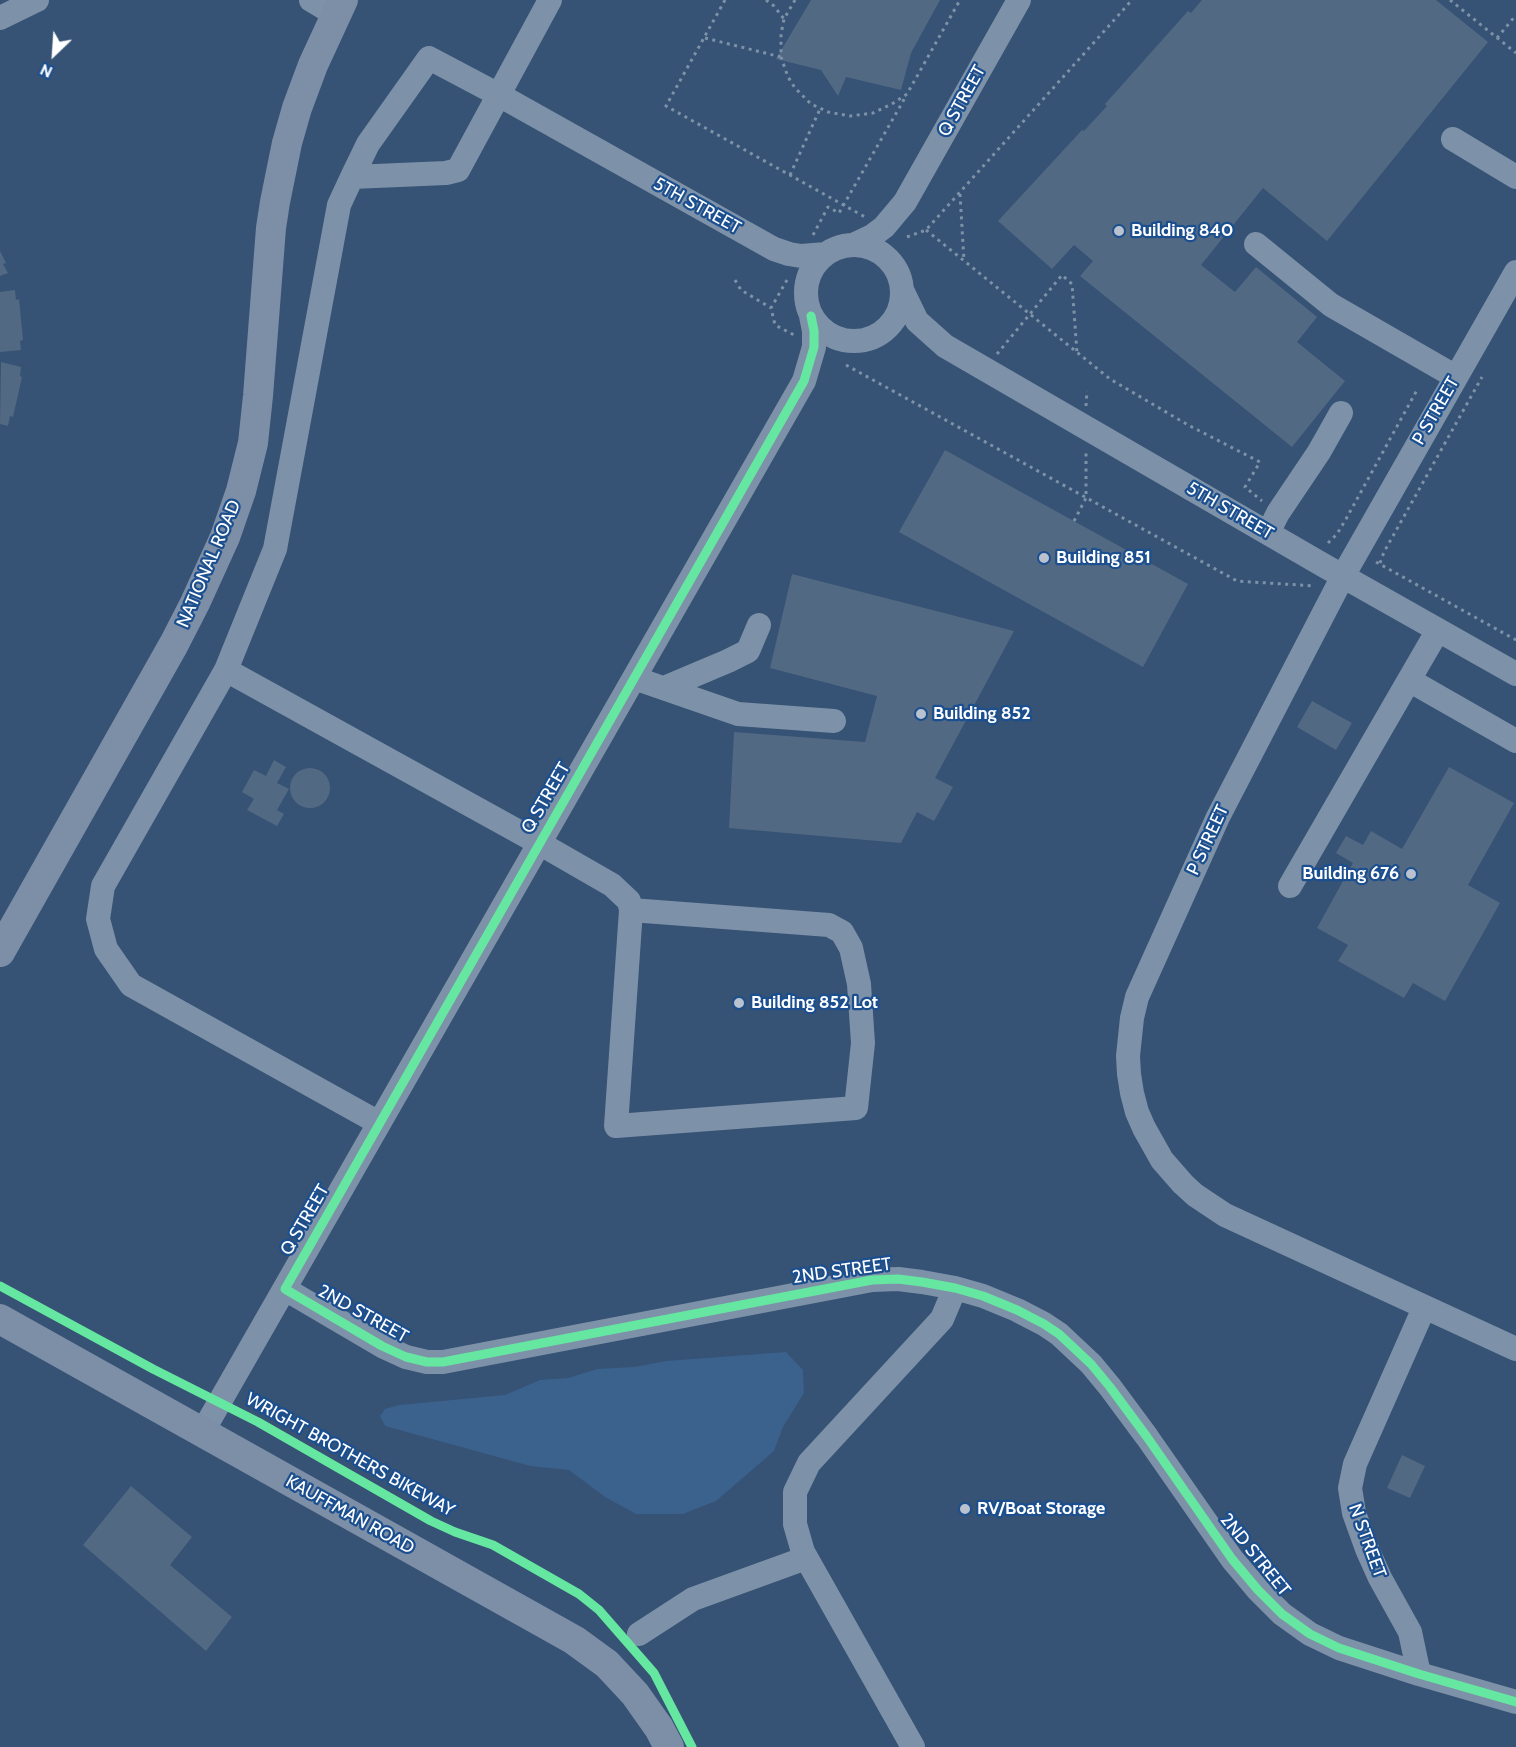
<!DOCTYPE html>
<style>
body{margin:0}
#map{position:relative;width:1516px;height:1747px;overflow:hidden;background:#365274;font-family:Cabin,sans-serif}
canvas{display:block}
.north{position:absolute;left:24px;top:24px;width:60px;height:60px;-webkit-text-stroke:4px #1b4f8f;paint-order:stroke;rotate:205deg;font-size:16px;font-weight:700;line-height:24px;text-align:center;color:#fff}
.north::after{content:'';display:block;margin:auto;width:21px;height:27px;background:#fff;clip-path:polygon(50% 0,100% 100%,50% 72%,0 100%)}
</style>
<div id="map">
<canvas width="1516" height="1747"></canvas>
<div class="north">N</div>
</div>
<script>
const context = document.querySelector('canvas').getContext('2d');
context.lineJoin = 'round';
function fill(path, color) {
  context.fillStyle = color;
  context.fill(path, 'evenodd');
}
function poly(rows) {
  const path = new Path2D();
  for (const r of rows) {
    if (r.length === 3) {
      path.moveTo(r[0] + r[2], r[1]);
      path.arc(r[0], r[1], r[2], 0, 2 * Math.PI);
      continue;
    }
    path.moveTo(r[0], r[1]);
    for (let i = 2; i < r.length; i += 2) path.lineTo(r[i], r[i + 1]);
  }
  return path;
}
function strokePath(path, color, width, dash) {
  context.strokeStyle = color;
  context.lineWidth = width;
  context.lineCap = dash ? 'butt' : 'round';
  context.setLineDash(dash || []);
  context.stroke(path);
}
function drawText(font, color, halo, rows, align = 'center') {
  context.font = font + ' Cabin,sans-serif';
  context.lineWidth = 4.5;
  context.setLineDash([]);
  context.textBaseline = 'middle';
  context.strokeStyle = halo;
  context.fillStyle = color;
  for (const [text, x, y, turn = 0] of rows) {
    context.save();
    context.translate(x, y);
    context.rotate((+turn || 0) * Math.PI / 180);
    context.textAlign = isNaN(turn) ? turn : align;
    if (halo) context.strokeText(text, 0, 0);
    context.fillText(text, 0, 0);
    context.restore();
  }
}
fill(poly([
 [786,1352,803,1370,804,1393,783,1427,774,1451,716,1501,683,1514,636,1514,605,1497,569,1470,530,1466,385,1426,380,1416,385,1409,399,1405,505,1395,540,1380,568,1378,597,1369,634,1367,666,1361]
]), '#3b618d');
fill(poly([
 [811,0,940,0,911,53,901,90,846,77,838,96,821,70,776,59],
 [1202,0,1436,0,1488,42,1327,241,1263,188,1201,265,1235,292,1256,267,1317,317,1297,342,1345,381,1292,447,1080,276,1093,261,1074,245,1052,269,998,221,1082,130,1084,131,1107,106,1105,104,1188,11,1191,13],
 [0,251,6,263,3,264,8,273,0,276],
 [15,290,16,300,19,299,23,340,20,341,21,350,0,352,0,292],
 [1,362,21,367,20,376,22,377,13,417,10,416,8,426,0,424],
 [945,450,1188,584,1143,667,899,532],
 [792,574,1014,631,935,778,953,787,934,821,917,812,901,843,729,828,734,732,865,742,877,696,770,668],
 [1312,701,1352,723,1336,750,1297,727],
 [274,760,286,767,277,783,289,789,277,810,284,814,277,826,247,810,254,799,242,792,254,770,266,776],
 [1449,767,1514,803,1468,885,1500,903,1445,1001,1413,983,1404,998,1338,961,1348,945,1317,928,1353,863,1336,853,1346,836,1363,845,1371,831,1402,849],
 [310,788,20],
 [1402,1455,1425,1466,1410,1498,1387,1488],
 [131,1486,192,1537,170,1565,232,1617,206,1651,83,1545]
]), '#526984');
strokePath(poly([
 [725,0,666,106,865,217],
 [766,0,774,6,784,19],
 [795,0,784,19,781,34,781,57,788,77,795,88,811,104,828,112,850,116,873,113,892,104,907,94,960,0],
 [1450,0,1516,53],
 [705,38,781,57],
 [1497,38,1516,15],
 [790,175,820,109],
 [960,194,964,261],
 [926,230,1110,379,1188,425,1260,462,1245,487,1262,501],
 [813,235,828,207,839,213,906,96],
 [907,237,926,230,1132,0],
 [735,280,741,290,771,308],
 [787,280,771,308,775,325,794,335],
 [997,354,1062,275,1072,284,1077,353],
 [846,365,1237,581,1314,586],
 [1086,406,1087,391],
 [1074,521,1086,498,1086,451],
 [1328,543,1337,534,1346,519,1417,390],
 [1376,562,1516,640],
 [1380,563,1384,552,1482,377]
]), '#7d92a8', 3, [3, 4.5]);
strokePath(poly([
 [311,0,336,15],
 [550,0,458,170,446,173,352,177,339,205,275,549,226,670,539,843,612,885,629,901,631,910,616,1126,856,1108,863,1043,859,984,851,948,842,932,829,925,631,910],
 [0,18,37,0],
 [1453,139,1516,177],
 [352,177,368,144,429,58,499,95,774,249,789,254,801,256,826,254],
 [855,244,872,236,884,227,905,202,1019,0],
 [1256,244,1331,305,1456,377],
 [854,293,48],
 [1516,272,1343,576,1218,817,1137,997,1132,1018,1128,1056,1129,1074,1132,1093,1137,1112,1144,1128,1162,1160,1183,1184,1195,1195,1225,1215,1516,1349],
 [903,292,917,321,945,346,1323,565,1516,674],
 [1268,533,1278,513,1319,452,1341,413],
 [226,670,103,886,98,919,106,949,131,985,379,1123],
 [634,678,738,714,834,721],
 [1409,680,1438,630],
 [664,688,728,661,748,651,759,625],
 [1290,886,1409,680,1516,741],
 [285,1289,382,1346,406,1357,427,1362,443,1362,872,1280,898,1279,922,1282,955,1288,983,1296,1017,1310,1044,1324,1059,1334,1091,1364,1110,1387,1147,1437,1232,1559,1258,1590,1282,1614,1310,1634,1339,1648,1419,1674,1516,1702],
 [203,1431,804,381,814,347,814,331,811,316],
 [639,1634,693,1599,806,1558],
 [1419,1674,1410,1632,1380,1578,1367,1549,1354,1513,1350,1488,1355,1464,1424,1308],
 [913,1747,803,1552,795,1524,795,1492,809,1463,942,1319,955,1288]
]), '#7d92a8', 24);
strokePath(poly([
 [0,952,174,644,195,603,225,537,241,491,253,443,258,396,271,228,275,202,287,143,297,108,313,65,343,0],
 [0,1319,574,1640,607,1664,635,1694,659,1728,669,1747]
]), '#7d8ea7', 30);
strokePath(poly([
 [811,316,814,331,814,347,804,381,285,1289,382,1346,406,1357,427,1362,443,1362,872,1280,898,1279,922,1282,955,1288,983,1296,1017,1310,1044,1324,1059,1334,1091,1364,1110,1387,1147,1437,1232,1559,1258,1590,1282,1614,1310,1634,1339,1648,1419,1674,1516,1702],
 [0,1286,153,1369,258,1422,431,1521,455,1532,493,1545,579,1594,599,1610,654,1673,692,1747]
]), '#66e7a1', 9);
for (const [x, y, r, color] of [
 [1119,231,6,"#b9c2ce"],
 [1044,558,6,"#b9c2ce"],
 [921,714,6,"#b9c2ce"],
 [1411,874,6,"#b9c2ce"],
 [739,1003,6,"#b9c2ce"],
 [965,1509,6,"#b9c2ce"]
]) {
  const dot = new Path2D();
  dot.arc(x, y, r, 0, 2 * Math.PI);
  context.fillStyle = color;
  context.fill(dot);
  strokePath(dot, '#1b4f8f', 2);
}
drawText('18px', '#fff', '#1b4f8f', [
 ["Q STREET",962,101,-61],
 ["5TH STREET",697,206,29],
 ["P STREET",1436,411,-60],
 ["5TH STREET",1230,511,30],
 ["NATIONAL ROAD",209,564,-67],
 ["Q STREET",546,798,-60],
 ["P STREET",1208,840,-65],
 ["Q STREET",305,1220,-60],
 ["2ND STREET",842,1271,-8],
 ["2ND STREET",363,1314,29],
 ["WRIGHT BROTHERS BIKEWAY",350,1455,29],
 ["KAUFFMAN ROAD",350,1515,29],
 ["N STREET",1367,1541,70],
 ["2ND STREET",1255,1555,51]
]);
drawText('bold 18px', '#fff', '#1b4f8f', [
 ["Building 840",1131,231],
 ["Building 851",1056,558],
 ["Building 852",933,714],
 ["Building 676",1399,874,"right"],
 ["Building 852 Lot",751,1003],
 ["RV/Boat Storage",977,1509]
], 'left');
</script>
